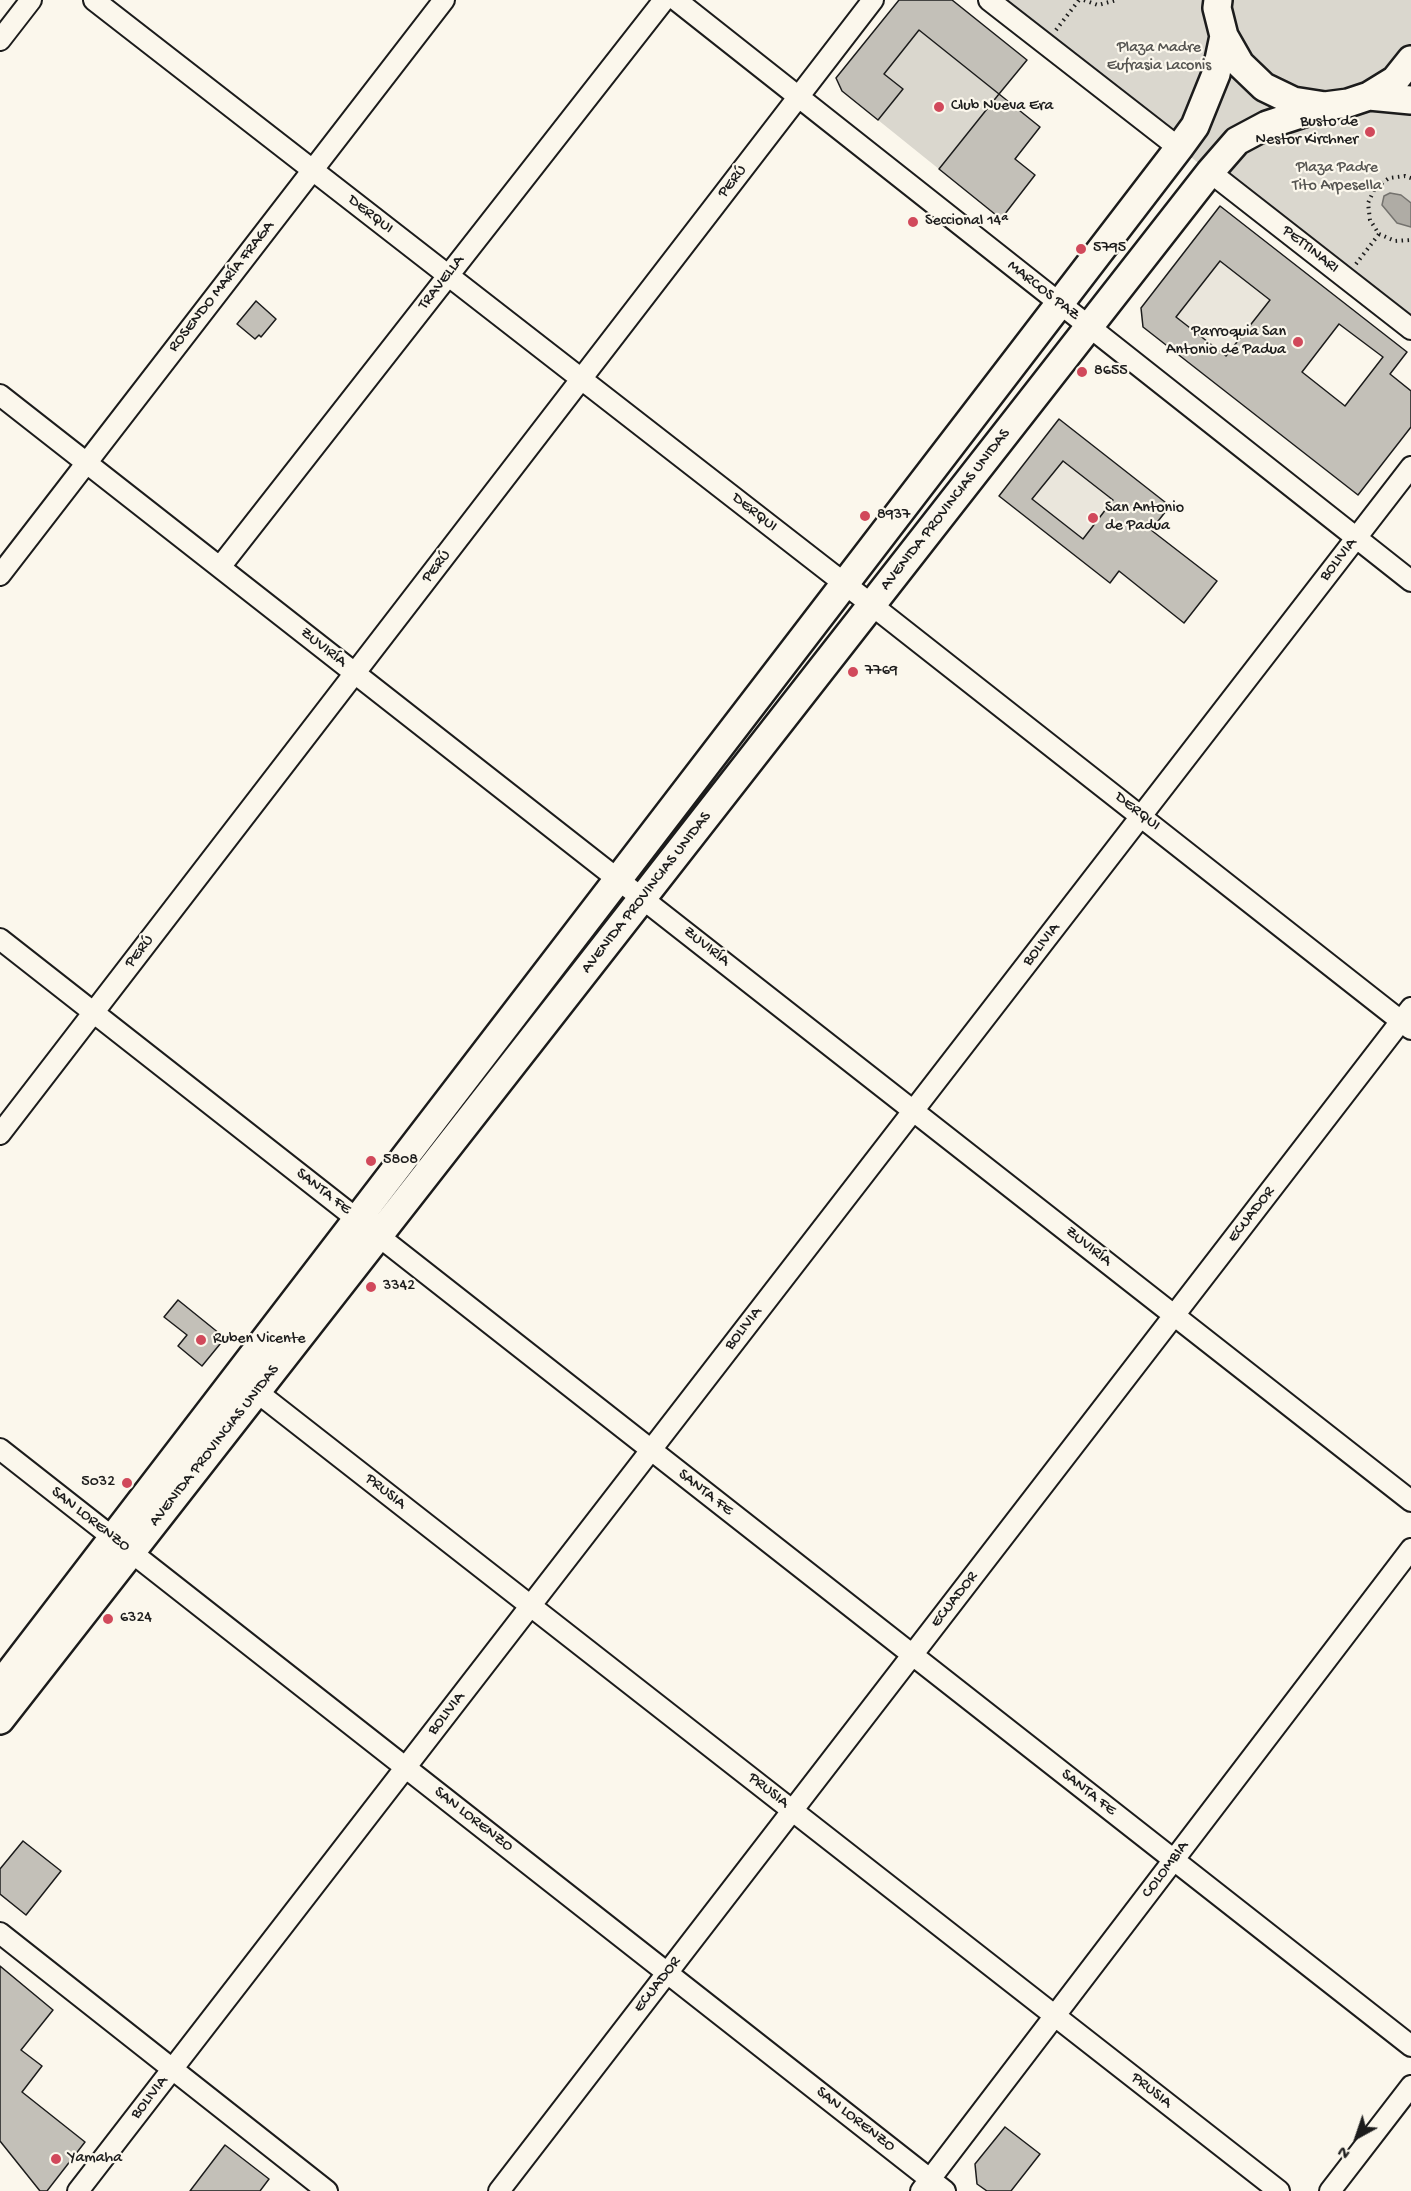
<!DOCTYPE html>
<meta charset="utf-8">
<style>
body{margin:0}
#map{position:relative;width:1411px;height:2191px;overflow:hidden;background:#fbf7ec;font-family:"Gochi Hand",sans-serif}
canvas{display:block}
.north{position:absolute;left:1327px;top:2107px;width:60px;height:60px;-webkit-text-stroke:4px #fbf7ec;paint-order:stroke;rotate:220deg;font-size:16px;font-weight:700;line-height:24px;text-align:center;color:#1c1c1c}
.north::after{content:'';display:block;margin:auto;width:21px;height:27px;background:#1c1c1c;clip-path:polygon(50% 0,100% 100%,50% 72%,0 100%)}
</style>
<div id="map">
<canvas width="1411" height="2191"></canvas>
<div class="north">N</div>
</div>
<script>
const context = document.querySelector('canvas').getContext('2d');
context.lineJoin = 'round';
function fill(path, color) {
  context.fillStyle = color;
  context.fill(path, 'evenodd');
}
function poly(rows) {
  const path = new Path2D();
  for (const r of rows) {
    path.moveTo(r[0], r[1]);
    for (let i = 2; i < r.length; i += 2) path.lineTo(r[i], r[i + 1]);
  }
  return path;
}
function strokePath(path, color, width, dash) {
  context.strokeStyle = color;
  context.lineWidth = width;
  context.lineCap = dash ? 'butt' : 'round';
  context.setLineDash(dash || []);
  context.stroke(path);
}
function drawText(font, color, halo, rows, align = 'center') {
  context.font = font + ' "Gochi Hand",sans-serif';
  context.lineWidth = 4.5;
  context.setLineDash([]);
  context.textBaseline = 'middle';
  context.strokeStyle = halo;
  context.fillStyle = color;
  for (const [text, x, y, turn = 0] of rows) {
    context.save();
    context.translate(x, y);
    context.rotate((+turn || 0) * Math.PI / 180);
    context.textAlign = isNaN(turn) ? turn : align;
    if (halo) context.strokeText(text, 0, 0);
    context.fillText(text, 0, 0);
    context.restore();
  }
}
fill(poly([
 [1220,206,1309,276,1280,434,1143,327,1141,308],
 [1059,419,1170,506,1151,530,1217,581,1184,623,1119,572,1110,583,999,496]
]), '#eae6dc');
fill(poly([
 [899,0,952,0,1027,60,999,94,1040,127,1015,159,1035,175,1001,219,842,91,836,78],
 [989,0,1411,0,1411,329,1210,172]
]), '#dad7ce');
const water = poly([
 [1390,193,1401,195,1411,203,1411,227,1397,223,1382,205,1384,196,1390,193]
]);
fill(water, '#afaca5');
strokePath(water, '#74726e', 1.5);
const building = poly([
 [899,0,952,0,1027,60,999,94,919,30,884,74,903,89,878,120,842,91,836,78,899,0],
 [999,94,1040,127,1015,159,1035,175,1001,219,939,169,999,94],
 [1220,206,1407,352,1390,374,1411,391,1411,427,1358,495,1143,327,1141,308,1220,206],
 [1220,261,1270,300,1226,356,1176,317,1220,261],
 [1339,324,1383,357,1345,406,1302,372,1339,324],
 [256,301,276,319,261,337,259,335,255,339,237,324,256,301],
 [1059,419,1170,506,1151,530,1217,581,1184,623,1119,571,1110,583,999,496,1059,419],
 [1063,461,1113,500,1083,539,1032,499,1063,461],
 [178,1300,225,1338,202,1366,178,1346,187,1335,164,1317,178,1300],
 [23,1841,61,1871,26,1915,0,1894,0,1869,23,1841],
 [0,1966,53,2010,21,2050,42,2066,22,2092,85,2142,47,2191,40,2191,0,2141,0,1966],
 [1005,2127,1040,2154,1011,2191,987,2191,977,2184,975,2164,1005,2127],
 [225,2145,269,2179,260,2191,190,2191,225,2145]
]);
fill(building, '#c3c0b8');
strokePath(building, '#1c1c1c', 1.5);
const minor = poly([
 [94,0,845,584,1411,1029],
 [676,0,1411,581],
 [989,0,1179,148],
 [0,40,31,0],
 [1210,172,1411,329],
 [0,395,1411,1501],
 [220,567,664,0],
 [0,575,444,0],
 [0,939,1411,2046],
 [0,1134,873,0],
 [257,1392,1279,2191],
 [0,1449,945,2191],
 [0,1933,327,2191],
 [78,2191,1411,467],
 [499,2191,1411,1008],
 [921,2191,1411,1549],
 [1330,2191,1411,2086]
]);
const secondary = poly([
 [1218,0,1217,8,1224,36,1240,64,1264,87,1293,101,1325,106,1348,103,1369,96,1395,80,1411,60],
 [1369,96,1411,100],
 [0,1685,1179,148,1195,126,1216,74,1224,36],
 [0,1720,1210,172,1237,141,1267,125,1325,106]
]);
strokePath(minor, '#1c1c1c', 24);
strokePath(secondary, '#1c1c1c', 32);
strokePath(poly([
 [1084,0,1098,5,1117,0],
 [1056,30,1079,0],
 [1411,178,1405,176,1389,178,1375,188,1368,203,1370,220,1379,234,1395,241,1411,240],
 [1356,264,1379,234]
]), '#1c1c1c', 4, [1.5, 4.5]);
strokePath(minor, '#fbf7ec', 20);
strokePath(secondary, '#fbf7ec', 27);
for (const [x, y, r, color] of [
 [939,107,6,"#d1495b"],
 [1370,132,6,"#d1495b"],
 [913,222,6,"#d1495b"],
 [1081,249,6,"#d1495b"],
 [1298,342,6,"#d1495b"],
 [1082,372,6,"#d1495b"],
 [865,516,6,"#d1495b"],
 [1093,518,6,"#d1495b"],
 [853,672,6,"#d1495b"],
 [371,1161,6,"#d1495b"],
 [371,1287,6,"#d1495b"],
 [201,1340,6,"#d1495b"],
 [127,1483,6,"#d1495b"],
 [108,1619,6,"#d1495b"],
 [56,2159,6,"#d1495b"]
]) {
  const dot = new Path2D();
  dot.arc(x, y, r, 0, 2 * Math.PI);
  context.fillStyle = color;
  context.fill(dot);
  strokePath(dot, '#fbf7ec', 2);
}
drawText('16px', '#555451', '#fbf7ec', [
 ["Plaza Madre",1159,49],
 ["Eufrasia Laconis",1159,67],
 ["Plaza Padre",1337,169],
 ["Tito Arpesella",1337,187]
]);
drawText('16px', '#1c1c1c', '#fbf7ec', [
 ["Club Nueva Era",951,107],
 ["Busto de",1358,123,"right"],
 ["Nestor Kirchner",1358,141,"right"],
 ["Seccional 14ª",925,222],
 ["5795",1093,249],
 ["Parroquia San",1286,333,"right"],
 ["Antonio de Padua",1286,351,"right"],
 ["8655",1094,372],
 ["San Antonio",1105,509],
 ["de Padua",1105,527],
 ["8937",877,516],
 ["7769",865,672],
 ["5808",383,1161],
 ["3342",383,1287],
 ["Ruben Vicente",213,1340],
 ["5032",115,1483,"right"],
 ["6324",120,1619],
 ["Yamaha",68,2159]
], 'left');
drawText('16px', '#1c1c1c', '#fbf7ec', [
 ["PERÚ",733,182,-52],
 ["DERQUI",370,215,38],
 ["PETTINARI",1310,250,38],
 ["TRAVELLA",442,283,-52],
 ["ROSENDO MARÍA FRAGA",222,287,-52],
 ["MARCOS PAZ",1043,291,38],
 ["AVENIDA PROVINCIAS UNIDAS",946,510,-52],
 ["DERQUI",754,513,38],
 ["BOLIVIA",1339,560,-52],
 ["PERÚ",437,567,-52],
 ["ZUVIRÍA",323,648,38],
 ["DERQUI",1137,812,38],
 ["AVENIDA PROVINCIAS UNIDAS",647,893,-52],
 ["BOLIVIA",1042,945,-52],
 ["ZUVIRÍA",706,947,38],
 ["PERÚ",140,952,-52],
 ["SANTA FE",323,1192,38],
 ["ECUADOR",1252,1215,-52],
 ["ZUVIRÍA",1088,1247,38],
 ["BOLIVIA",744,1329,-52],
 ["AVENIDA PROVINCIAS UNIDAS",215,1446,-52],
 ["PRUSIA",385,1492,38],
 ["SANTA FE",705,1493,38],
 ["SAN LORENZO",90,1520,38],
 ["ECUADOR",955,1600,-52],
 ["BOLIVIA",447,1714,-52],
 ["PRUSIA",768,1791,38],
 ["SANTA FE",1088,1793,38],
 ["SAN LORENZO",473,1820,38],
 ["COLOMBIA",1166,1870,-53],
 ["ECUADOR",658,1985,-52],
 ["PRUSIA",1151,2091,38],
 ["BOLIVIA",150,2098,-52],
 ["SAN LORENZO",855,2120,38]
]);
</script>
